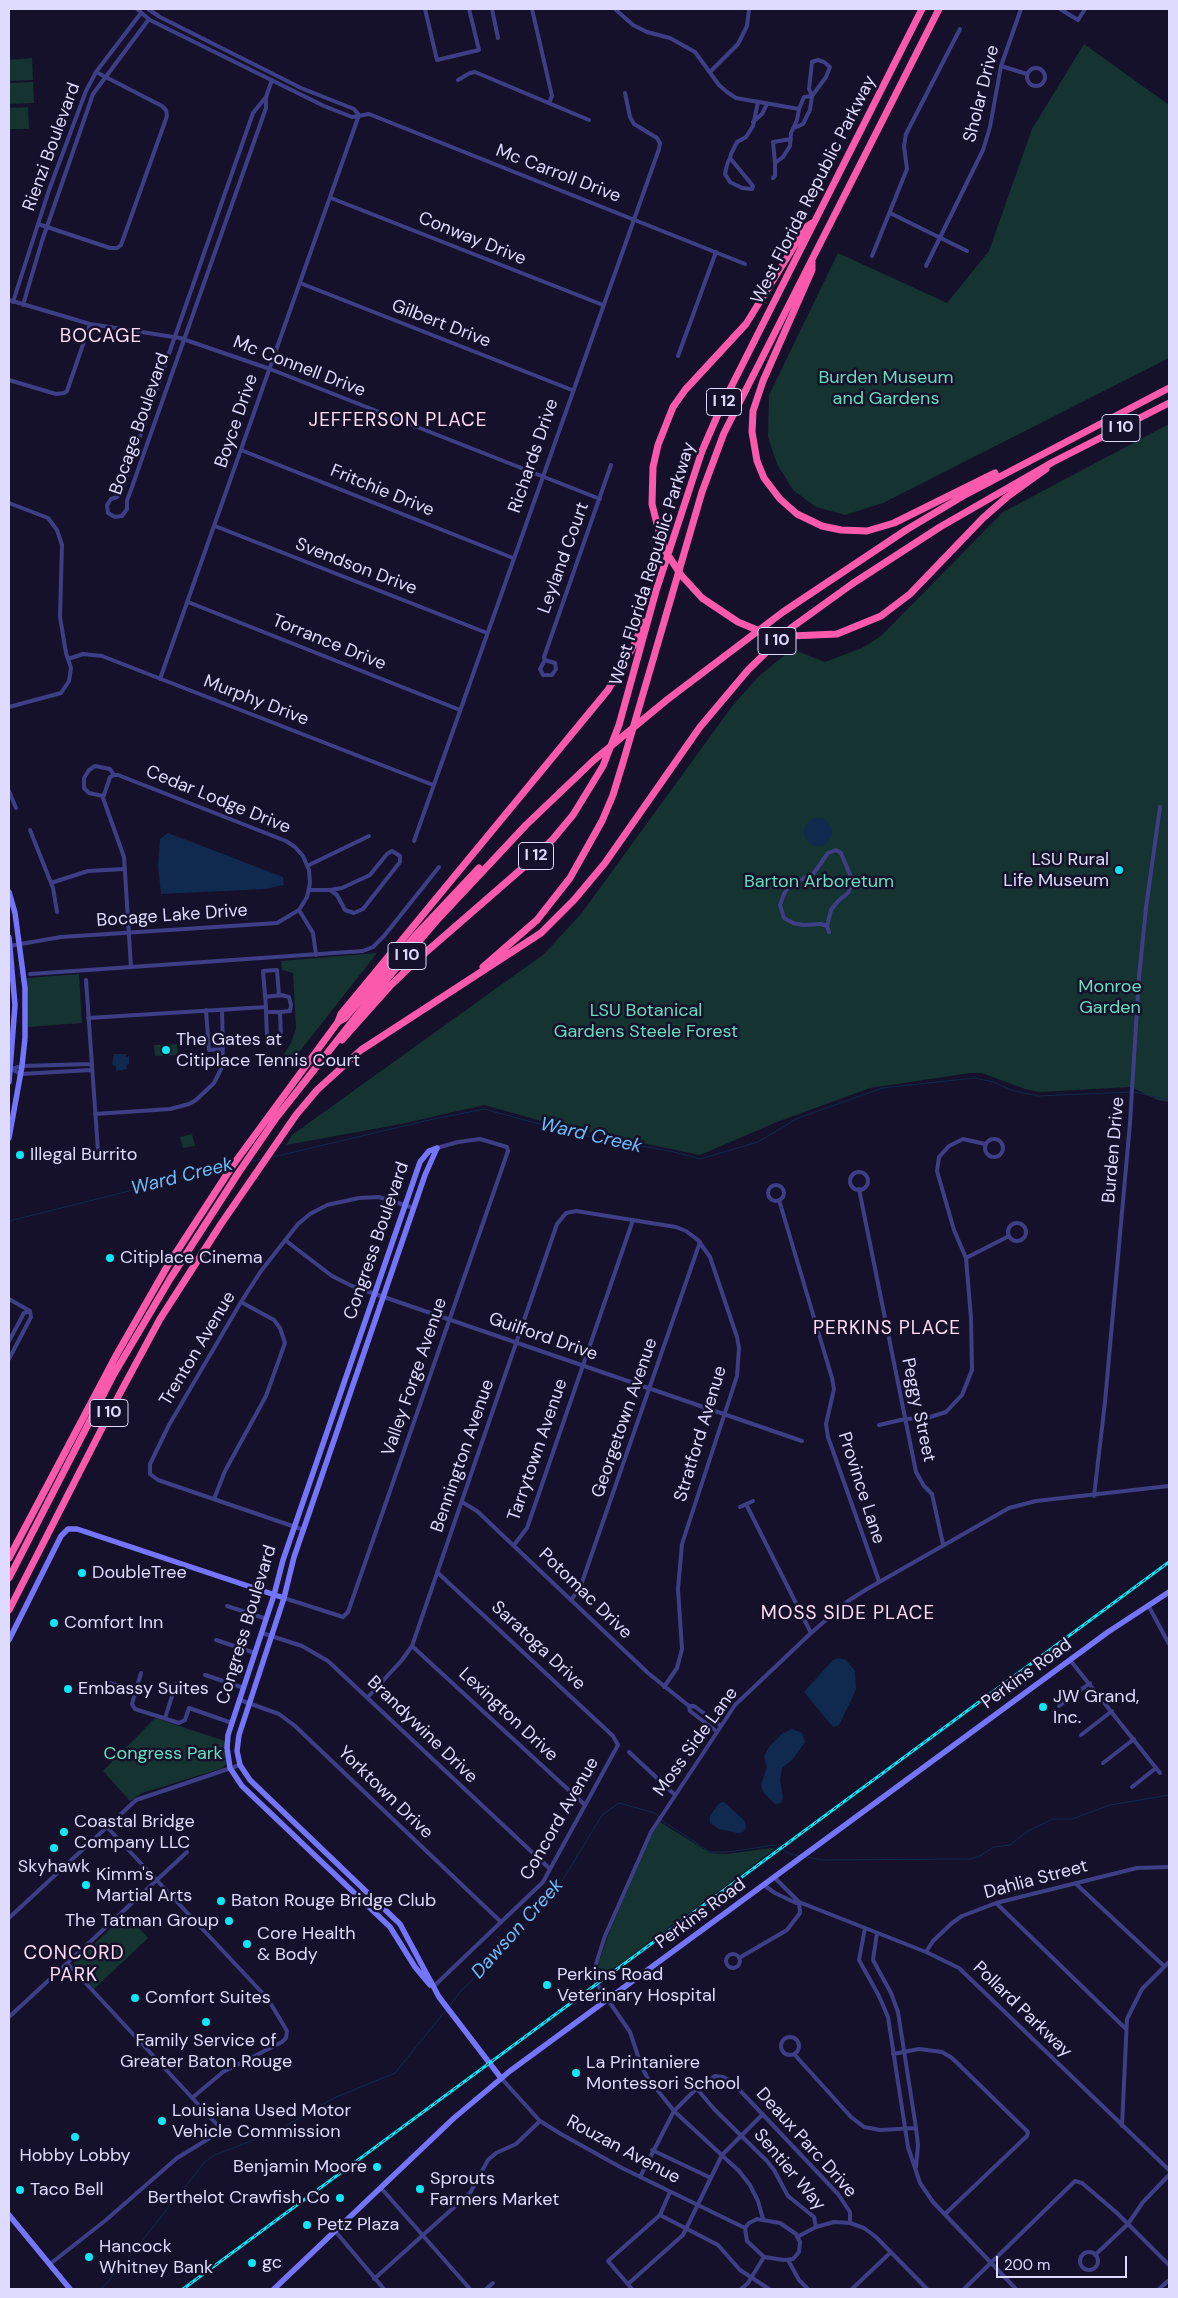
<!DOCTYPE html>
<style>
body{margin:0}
#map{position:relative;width:1178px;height:2298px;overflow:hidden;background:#15112a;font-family:"DM Sans",sans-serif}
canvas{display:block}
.frame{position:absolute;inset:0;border:10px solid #dedbfe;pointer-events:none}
.scale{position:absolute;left:996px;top:2256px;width:131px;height:22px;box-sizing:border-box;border:2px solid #dedbfe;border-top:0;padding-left:6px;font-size:15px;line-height:18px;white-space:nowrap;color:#dedbfe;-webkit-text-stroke:4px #15112a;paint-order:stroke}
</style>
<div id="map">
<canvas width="1178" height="2298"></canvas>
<div class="frame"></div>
<div class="scale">200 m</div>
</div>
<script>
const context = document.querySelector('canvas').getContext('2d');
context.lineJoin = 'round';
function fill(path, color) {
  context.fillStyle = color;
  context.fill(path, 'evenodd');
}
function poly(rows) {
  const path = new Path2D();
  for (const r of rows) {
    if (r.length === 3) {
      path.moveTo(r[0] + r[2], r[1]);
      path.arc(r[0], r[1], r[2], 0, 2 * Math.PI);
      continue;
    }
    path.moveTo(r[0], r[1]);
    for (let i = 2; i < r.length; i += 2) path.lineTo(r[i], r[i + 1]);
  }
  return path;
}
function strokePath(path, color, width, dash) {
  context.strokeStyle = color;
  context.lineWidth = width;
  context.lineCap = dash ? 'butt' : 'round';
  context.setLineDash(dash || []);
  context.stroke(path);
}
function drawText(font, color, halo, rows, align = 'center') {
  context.font = font + ' "DM Sans",sans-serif';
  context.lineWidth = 5;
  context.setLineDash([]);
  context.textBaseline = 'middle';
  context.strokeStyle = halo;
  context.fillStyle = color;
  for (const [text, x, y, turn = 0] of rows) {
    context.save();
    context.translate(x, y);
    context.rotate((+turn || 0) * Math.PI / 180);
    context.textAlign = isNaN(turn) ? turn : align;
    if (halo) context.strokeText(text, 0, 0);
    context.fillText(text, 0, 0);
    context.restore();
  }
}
fill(poly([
 [1084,44,1169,105,1169,358,883,503,845,515,816,507,793,490,777,464,768,437,769,395,838,253,947,303,989,251,1032,129],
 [32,58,33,80,9,81,9,60],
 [33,82,34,103,10,104,9,83],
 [28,107,29,129,9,129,9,108],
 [1169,424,1169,1102,1158,1100,1131,1087,1039,1092,1025,1089,982,1073,970,1073,870,1088,777,1122,700,1155,556,1125,484,1105,401,1124,286,1145,292,1135,544,954,581,914,733,705,759,676,792,649,825,662,862,648,881,636,1003,512],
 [377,953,286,1069,279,1062,291,1043,296,1028,293,973,282,970,281,961],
 [79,974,82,1023,28,1027,27,978],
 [177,1044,178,1055,155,1056,154,1045],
 [192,1134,195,1146,183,1148,180,1137],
 [155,1718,225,1741,226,1764,223,1768,142,1793,130,1801,103,1771],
 [660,1822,710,1853,727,1854,771,1848,775,1849,598,1980,598,1965,610,1930,652,1834],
 [126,1914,148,1938,94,1989,74,1967,74,1963]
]), '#143331');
fill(poly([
 [818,832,14],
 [168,833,283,877,284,885,265,889,161,894,158,866,160,839],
 [114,1054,126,1054,126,1057,129,1056,129,1064,126,1065,127,1069,116,1071,116,1066,112,1065],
 [838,1658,846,1660,855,1671,856,1690,839,1725,833,1727,804,1692,833,1660],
 [792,1729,802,1733,805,1742,793,1759,782,1768,780,1780,783,1798,781,1803,775,1804,764,1793,761,1785,767,1767,764,1756,769,1747,783,1733],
 [724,1802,745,1821,746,1828,743,1832,738,1833,719,1829,710,1823,710,1816,719,1803]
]), '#102a4f');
strokePath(poly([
 [1135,1092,1169,1100],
 [269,1158,429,1120,484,1109,576,1134,674,1152,700,1159,758,1142,796,1119,882,1088,974,1078,994,1082,1011,1090,1038,1096,1131,1092],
 [250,1161,263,1159],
 [9,1221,229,1166],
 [807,1857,822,1860,970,1859,978,1857,994,1847,1010,1845,1028,1831,1053,1819,1072,1819,1110,1805,1169,1795],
 [449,2007,460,1992,506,1948,558,1888,602,1815,619,1803,655,1813,664,1822,710,1852,729,1852,774,1845,791,1854,800,1856],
 [101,2289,116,2273,205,2162,215,2155,279,2130,334,2098,395,2073,446,2010]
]), '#102a4f', 1);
strokePath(poly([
 [137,9,150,20,166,28,324,106,352,117,369,114,745,264],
 [148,9,160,17,301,88,354,109,359,115],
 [425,9,437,60,479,50,469,9],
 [492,9,498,38],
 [532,9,552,96,549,103],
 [615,9,633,25,647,32,670,38,695,52,719,85,727,92,736,98,799,109,797,120,791,133,790,146,783,157,775,163,775,176,773,178],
 [1060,9,1078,20,1085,9],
 [1001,66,1027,74],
 [1036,77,9],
 [710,72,738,44,747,26,749,9],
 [458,80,470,73,475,72,589,120],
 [266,97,253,113,120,494,117,497,111,499,107,505,108,513,115,517,122,516,127,509,127,501,139,467,266,108,266,97,272,80],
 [753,122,762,114,767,104],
 [794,128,803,124,810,110,812,96,826,77,830,67,824,62,818,60,812,62,809,89,812,96,804,97,799,109],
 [730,158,753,186,752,189,742,188,730,182,725,174,726,169,728,162,730,158,731,154,737,142,746,137,753,126,758,102],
 [775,163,773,142,791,139],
 [331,198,603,305],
 [890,213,967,251],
 [38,224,110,248,117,248,121,245,167,116,166,110,162,106,96,72],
 [872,256,907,169,904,146,906,134,960,29],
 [926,266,983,150,990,127,1001,66,1021,9],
 [300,283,572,390],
 [9,300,90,324,180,338,270,369,600,499],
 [13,302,49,190,86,91,96,72,141,13],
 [23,305,42,241,93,94,149,19],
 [678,356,716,252],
 [9,380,56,394,64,393,67,391,90,324],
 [241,450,513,558],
 [9,503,48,518,57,530,62,545,60,617,66,653,71,668,69,681,61,693,9,707],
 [215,526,487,633],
 [188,602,460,710],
 [68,659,83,654,102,656,433,785],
 [545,660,555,663,556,669,552,675,543,675,540,669,545,660,544,657,611,465],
 [160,679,359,115],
 [114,775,110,777,103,798,124,857,131,967],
 [9,791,16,808],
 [103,796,89,793,84,788,84,778,89,770,95,766,110,769,114,775],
 [30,830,53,888,57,912],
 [414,841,659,149,660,143,657,138,634,124,630,117,625,93],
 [307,866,369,836],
 [51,883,88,871,124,869],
 [309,890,330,890,337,895,345,910,354,913,363,909,400,862,400,856,392,851,387,854,370,875,342,888,330,890],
 [299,910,313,933,316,955],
 [827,926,821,924,803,925,793,923,784,918,780,905,784,894,789,886,814,873,828,853,836,850,841,853,853,882,848,893,838,901,831,910,827,926,829,932],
 [9,946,61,937,277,923,299,910,307,897,310,883,309,870,303,856,295,847,286,841,118,775,114,775],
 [30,974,363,951,373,947,384,936,439,867],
 [86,980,98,1151],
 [265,997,281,995,289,997,291,1005,290,1011,280,1012],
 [266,1007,266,1012,267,1036,270,1040,276,1039,281,1037,280,1012,266,1012],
 [206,1010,209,1050,223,1049],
 [88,1018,266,1007,263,971,277,970,279,996],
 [90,1064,22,1066,11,1069,21,1074,91,1070],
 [95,1114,170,1109,189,1104,196,1100,214,1083,221,1069,223,1048,222,1010],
 [994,1148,9],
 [859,1181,9],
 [776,1193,8],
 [859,1189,916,1472,924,1486,932,1494,943,1544],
 [779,1200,832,1378,834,1389,826,1424,828,1437,879,1581],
 [1017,1232,9],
 [285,1240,332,1276,352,1286,802,1441],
 [966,1258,1009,1236],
 [9,1299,30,1311],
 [9,1341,24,1313,30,1311],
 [9,1359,31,1317,30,1311],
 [879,1425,905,1419,927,1418,946,1412,962,1395,972,1370,971,1318,966,1258,954,1230,937,1171,939,1157,949,1146,963,1139,985,1144],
 [1094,1496,1105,1402,1130,1123,1139,977,1146,908,1160,807],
 [214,1499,225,1471,266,1396,285,1343,280,1328,274,1320,241,1302],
 [462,1502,477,1511,648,1673,689,1706,690,1711,716,1731],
 [746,1504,811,1633],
 [740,1507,753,1501],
 [304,1530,158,1480,150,1474,150,1464,169,1425,241,1302,261,1271,298,1224,310,1214,327,1205,359,1198,379,1197,414,1208],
 [514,1545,527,1528,633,1220],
 [284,1598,343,1617,348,1612,508,1151,507,1147,480,1139,458,1142,437,1148],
 [571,1600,580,1588,700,1242],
 [1148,1605,1169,1644],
 [227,1606,267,1619],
 [262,1633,302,1646,328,1661,550,1869],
 [216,1640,255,1653],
 [412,1646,585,1805],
 [1070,1660,1160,1773],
 [141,1673,132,1704,135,1709,179,1723,185,1720,189,1708,232,1723],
 [205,1675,244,1688],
 [106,1682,136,1691],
 [368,1697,402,1660,412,1646,557,1224,566,1213,576,1211,676,1227,686,1231,698,1240,710,1257,737,1337,739,1348,737,1376,682,1544,678,1589,682,1649,677,1668,664,1687],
 [240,1700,279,1714,295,1726,501,1922],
 [689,1706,694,1706,720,1725],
 [1059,1706,1090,1683],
 [165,1718,176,1684],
 [1081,1735,1112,1711],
 [629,1752,674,1794],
 [1103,1763,1134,1739],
 [1132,1787,1156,1768],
 [106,1826,268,1999,287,2031,286,2038,282,2042,223,2072,192,2098],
 [775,1878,799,1902],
 [1075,1883,1164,1966],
 [765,1886,775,1893,796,1903,799,1902,926,1952,959,1968,1169,2170],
 [996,1903,1126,2029],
 [9,1918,136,1800,240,1765],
 [865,1928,859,1960,879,1996,888,2017,908,2147,920,2183,933,2202,1016,2289],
 [877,1933,873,1960,891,1993,898,2012,916,2128,918,2145,916,2167],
 [926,1952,933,1941,952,1923,962,1916,996,1903,1137,1868,1169,1867],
 [733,1961,7],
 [739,1958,787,1930,800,1913,799,1902],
 [68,1964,222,2130],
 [433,1987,543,1882,618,1745,613,1736,437,1572],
 [9,2017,187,1852],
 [790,2046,9],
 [794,2054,851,2117,864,2127,880,2130,916,2128],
 [893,2054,919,2049,942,2052,952,2058,1028,2132,1027,2136,945,2214],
 [501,2078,540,2121,561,2134,622,2168,745,2228],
 [697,2089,715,2110,767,2161,774,2170,788,2196,814,2217,816,2227],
 [1122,2126,1127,2019,1142,1989,1169,1962],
 [652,2150,711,2178],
 [640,2177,674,2111,694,2091,715,2076,723,2077,731,2081,838,2194,850,2212,850,2223],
 [381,2188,470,2289],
 [660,2215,718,2245,740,2270,769,2289],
 [757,2219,780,2223,796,2234,800,2242,799,2252,793,2259,784,2260,764,2257,747,2241,745,2228,749,2223,757,2219],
 [763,2219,758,2201,750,2185,739,2171,674,2111,647,2077,641,2065,630,2032,595,1981,595,1967,605,1936,651,1832,735,1705,811,1633,848,1601,867,1589,1009,1508,1036,1501,1169,1486],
 [335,2231,384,2289],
 [797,2237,816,2227,834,2222,850,2223,864,2228,876,2237,927,2289],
 [1089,2261,9],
 [1095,2255,1128,2224,1143,2202,1169,2175],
 [788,2260,799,2280,808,2289],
 [50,2264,106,2220,177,2158,228,2127],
 [374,2279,470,2193,488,2160,496,2153,516,2144,540,2121],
 [628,2284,683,2235,722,2155,763,2114],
 [486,2289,493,2283],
 [632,2289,608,2261,660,2215,670,2192],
 [741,2289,748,2283,764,2257],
 [852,2289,891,2252],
 [964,2289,1075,2181,1082,2183,1117,2213,1169,2265],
 [1159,2289,1169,2280]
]), '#3e3e87', 4);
strokePath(poly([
 [9,892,15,913,25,988,25,1038,22,1066,9,1138],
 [9,937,15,1005,9,1082],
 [437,1148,425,1175,294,1557,284,1598,239,1735,237,1751,240,1765,250,1780,400,1924,439,1997,501,2078],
 [9,1640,61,1536,68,1529,77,1529,284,1598],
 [430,1985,415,1967,390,1927,242,1786,230,1768,227,1748,228,1735,274,1595,283,1560,420,1162,429,1151,437,1148],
 [9,2215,70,2289],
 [274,2289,454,2118,510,2071,1108,1632,1169,1592]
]), '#7575fb', 5.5);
strokePath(poly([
 [814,222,806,227,746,324,685,390,673,407,658,445,653,467,652,504,658,528,666,552,681,575,702,598,738,622,762,632,791,636,837,634,881,616,910,594,983,518,1007,497,1046,469],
 [812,261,812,270,763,381,753,411,752,432,757,461,764,478,780,499,797,514,822,526,841,530,867,531,894,523,995,473],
 [483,967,537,920,570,878,602,821,613,795,624,759,702,492,724,433,939,9],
 [338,1022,345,1018,414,937,479,868],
 [342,1040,391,985,418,959,533,859,553,839,573,815,603,766,619,725,656,591,702,451,722,405,922,9],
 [9,1558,117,1354,168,1265,233,1165,338,1022,341,1014,608,690,634,645,644,622],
 [9,1578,114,1374,170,1279,239,1172,276,1118,370,999,438,919,526,825,594,760,668,699,783,612,906,530,963,496,1169,388],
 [9,1610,119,1395,160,1319,221,1224,296,1115,317,1090,361,1050,541,933,574,900,605,863,700,727,748,670,791,628,852,584,940,527,1053,462,1169,403]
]), '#fb59ab', 7);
const rail = poly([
 [183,2289,1169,1562]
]);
strokePath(rail, '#0ce8f9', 3);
strokePath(rail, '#15112a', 1, [4]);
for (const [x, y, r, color] of [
 [1119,870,5,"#0ce8f9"],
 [166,1050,5,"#0ce8f9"],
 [20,1155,5,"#0ce8f9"],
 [110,1258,5,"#0ce8f9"],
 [82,1573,5,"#0ce8f9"],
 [54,1623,5,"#0ce8f9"],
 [68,1689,5,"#0ce8f9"],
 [1043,1707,5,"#0ce8f9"],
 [64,1832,5,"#0ce8f9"],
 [54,1848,5,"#0ce8f9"],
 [86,1885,5,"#0ce8f9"],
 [221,1901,5,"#0ce8f9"],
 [229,1921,5,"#0ce8f9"],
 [247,1944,5,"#0ce8f9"],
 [547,1985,5,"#0ce8f9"],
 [135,1998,5,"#0ce8f9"],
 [206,2022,5,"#0ce8f9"],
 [576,2073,5,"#0ce8f9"],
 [162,2121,5,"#0ce8f9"],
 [75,2137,5,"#0ce8f9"],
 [377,2167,5,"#0ce8f9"],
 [420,2189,5,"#0ce8f9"],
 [20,2190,5,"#0ce8f9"],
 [340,2198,5,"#0ce8f9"],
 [307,2225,5,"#0ce8f9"],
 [89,2257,5,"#0ce8f9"],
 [252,2263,5,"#0ce8f9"]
]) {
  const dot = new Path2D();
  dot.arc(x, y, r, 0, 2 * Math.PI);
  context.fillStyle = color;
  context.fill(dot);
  strokePath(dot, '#15112a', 2);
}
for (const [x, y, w] of [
 [724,402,35],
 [1121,428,38],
 [777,641,38],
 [536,856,35],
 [407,956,38],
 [109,1413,38]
]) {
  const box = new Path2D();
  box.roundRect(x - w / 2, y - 13.5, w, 27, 4);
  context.fillStyle = '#15112a';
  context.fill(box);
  strokePath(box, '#dedbfe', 1);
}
drawText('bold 16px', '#dedbfe', null, [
 ["I 12",724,402],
 ["I 10",1121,428],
 ["I 10",777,641],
 ["I 12",536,856],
 ["I 10",407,956],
 ["I 10",109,1413]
]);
drawText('18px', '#dedbfe', '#15112a', [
 ["Sholar Drive",982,94,-76],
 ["Rienzi Boulevard",52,147,-70],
 ["Mc Carroll Drive",558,174,21],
 ["West Florida Republic Parkway",814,190,-63],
 ["Conway Drive",472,239,22],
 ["Gilbert Drive",441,324,21],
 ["Mc Connell Drive",299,367,21],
 ["Boyce Drive",237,421,-71],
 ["Bocage Boulevard",140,424,-71],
 ["Richards Drive",534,456,-71],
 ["Fritchie Drive",382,491,22],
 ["Leyland Court",564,558,-70],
 ["West Florida Republic Parkway",653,564,-73],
 ["Svendson Drive",356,567,21],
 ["Torrance Drive",329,643,22],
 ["Murphy Drive",256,701,21],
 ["Cedar Lodge Drive",218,800,22],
 ["Bocage Lake Drive",172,916,-4],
 ["Burden Drive",1114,1150,-85],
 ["Congress Boulevard",377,1241,-71],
 ["Guilford Drive",543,1337,19],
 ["Trenton Avenue",198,1349,-59],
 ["Valley Forge Avenue",415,1377,-71],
 ["Peggy Street",918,1410,78],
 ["Georgetown Avenue",625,1418,-71],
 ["Stratford Avenue",701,1434,-73],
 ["Tarrytown Avenue",538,1450,-71],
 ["Bennington Avenue",463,1456,-71],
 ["Province Lane",861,1488,72],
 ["Potomac Drive",585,1594,44],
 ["Congress Boulevard",247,1625,-73],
 ["Saratoga Drive",538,1646,43],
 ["Perkins Road",1027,1674,-36],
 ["Lexington Drive",508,1715,43],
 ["Brandywine Drive",422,1730,44],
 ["Moss Side Lane",696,1742,-54],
 ["Yorktown Drive",385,1793,44],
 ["Concord Avenue",560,1819,-60],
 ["Dahlia Street",1036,1880,-15],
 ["Perkins Road",701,1914,-36],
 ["Pollard Parkway",1022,2010,44],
 ["Deaux Parc Drive",806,2143,48],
 ["Rouzan Avenue",623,2150,28],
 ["Sentier Way",789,2170,50]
]);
drawText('18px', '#67debd', '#15112a', [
 ["Burden Museum",886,378],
 ["and Gardens",886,399],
 ["Barton Arboretum",819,882],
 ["Monroe",1110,987],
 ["Garden",1110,1008],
 ["LSU Botanical",646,1011],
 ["Gardens Steele Forest",646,1032],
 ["Congress Park",163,1754]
]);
drawText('18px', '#dedbfe', '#15112a', [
 ["LSU Rural",1109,860,"right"],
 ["Life Museum",1109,881,"right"],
 ["The Gates at",176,1040],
 ["Citiplace Tennis Court",176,1061],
 ["Illegal Burrito",30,1155],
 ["Citiplace Cinema",120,1258],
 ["DoubleTree",92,1573],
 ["Comfort Inn",64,1623],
 ["Embassy Suites",78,1689],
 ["JW Grand,",1053,1697],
 ["Inc.",1053,1718],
 ["Coastal Bridge",74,1822],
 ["Company LLC",74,1843],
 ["Skyhawk",54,1867,"center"],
 ["Kimm's",96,1875],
 ["Martial Arts",96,1896],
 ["Baton Rouge Bridge Club",231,1901],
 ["The Tatman Group",219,1921,"right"],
 ["Core Health",257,1934],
 ["& Body",257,1955],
 ["Perkins Road",557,1975],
 ["Veterinary Hospital",557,1996],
 ["Comfort Suites",145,1998],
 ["Family Service of",206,2041,"center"],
 ["Greater Baton Rouge",206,2062,"center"],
 ["La Printaniere",586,2063],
 ["Montessori School",586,2084],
 ["Louisiana Used Motor",172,2111],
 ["Vehicle Commission",172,2132],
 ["Hobby Lobby",75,2156,"center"],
 ["Benjamin Moore",367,2167,"right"],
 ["Sprouts",430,2179],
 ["Farmers Market",430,2200],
 ["Taco Bell",30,2190],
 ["Berthelot Crawfish Co",330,2198,"right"],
 ["Petz Plaza",317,2225],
 ["Hancock",99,2247],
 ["Whitney Bank",99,2268],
 ["gc",262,2263]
], 'left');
context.letterSpacing = '1px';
drawText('19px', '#feddf3', '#15112a', [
 ["BOCAGE",101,337],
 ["JEFFERSON PLACE",398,421],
 ["PERKINS PLACE",887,1329],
 ["MOSS SIDE PLACE",848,1614],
 ["CONCORD",74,1954],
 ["PARK",74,1976]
]);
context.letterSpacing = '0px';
drawText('italic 19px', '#6cbdfb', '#15112a', [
 ["Ward Creek",591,1136,13],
 ["Ward Creek",182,1177,-14],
 ["Dawson Creek",518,1929,-48]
]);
</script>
